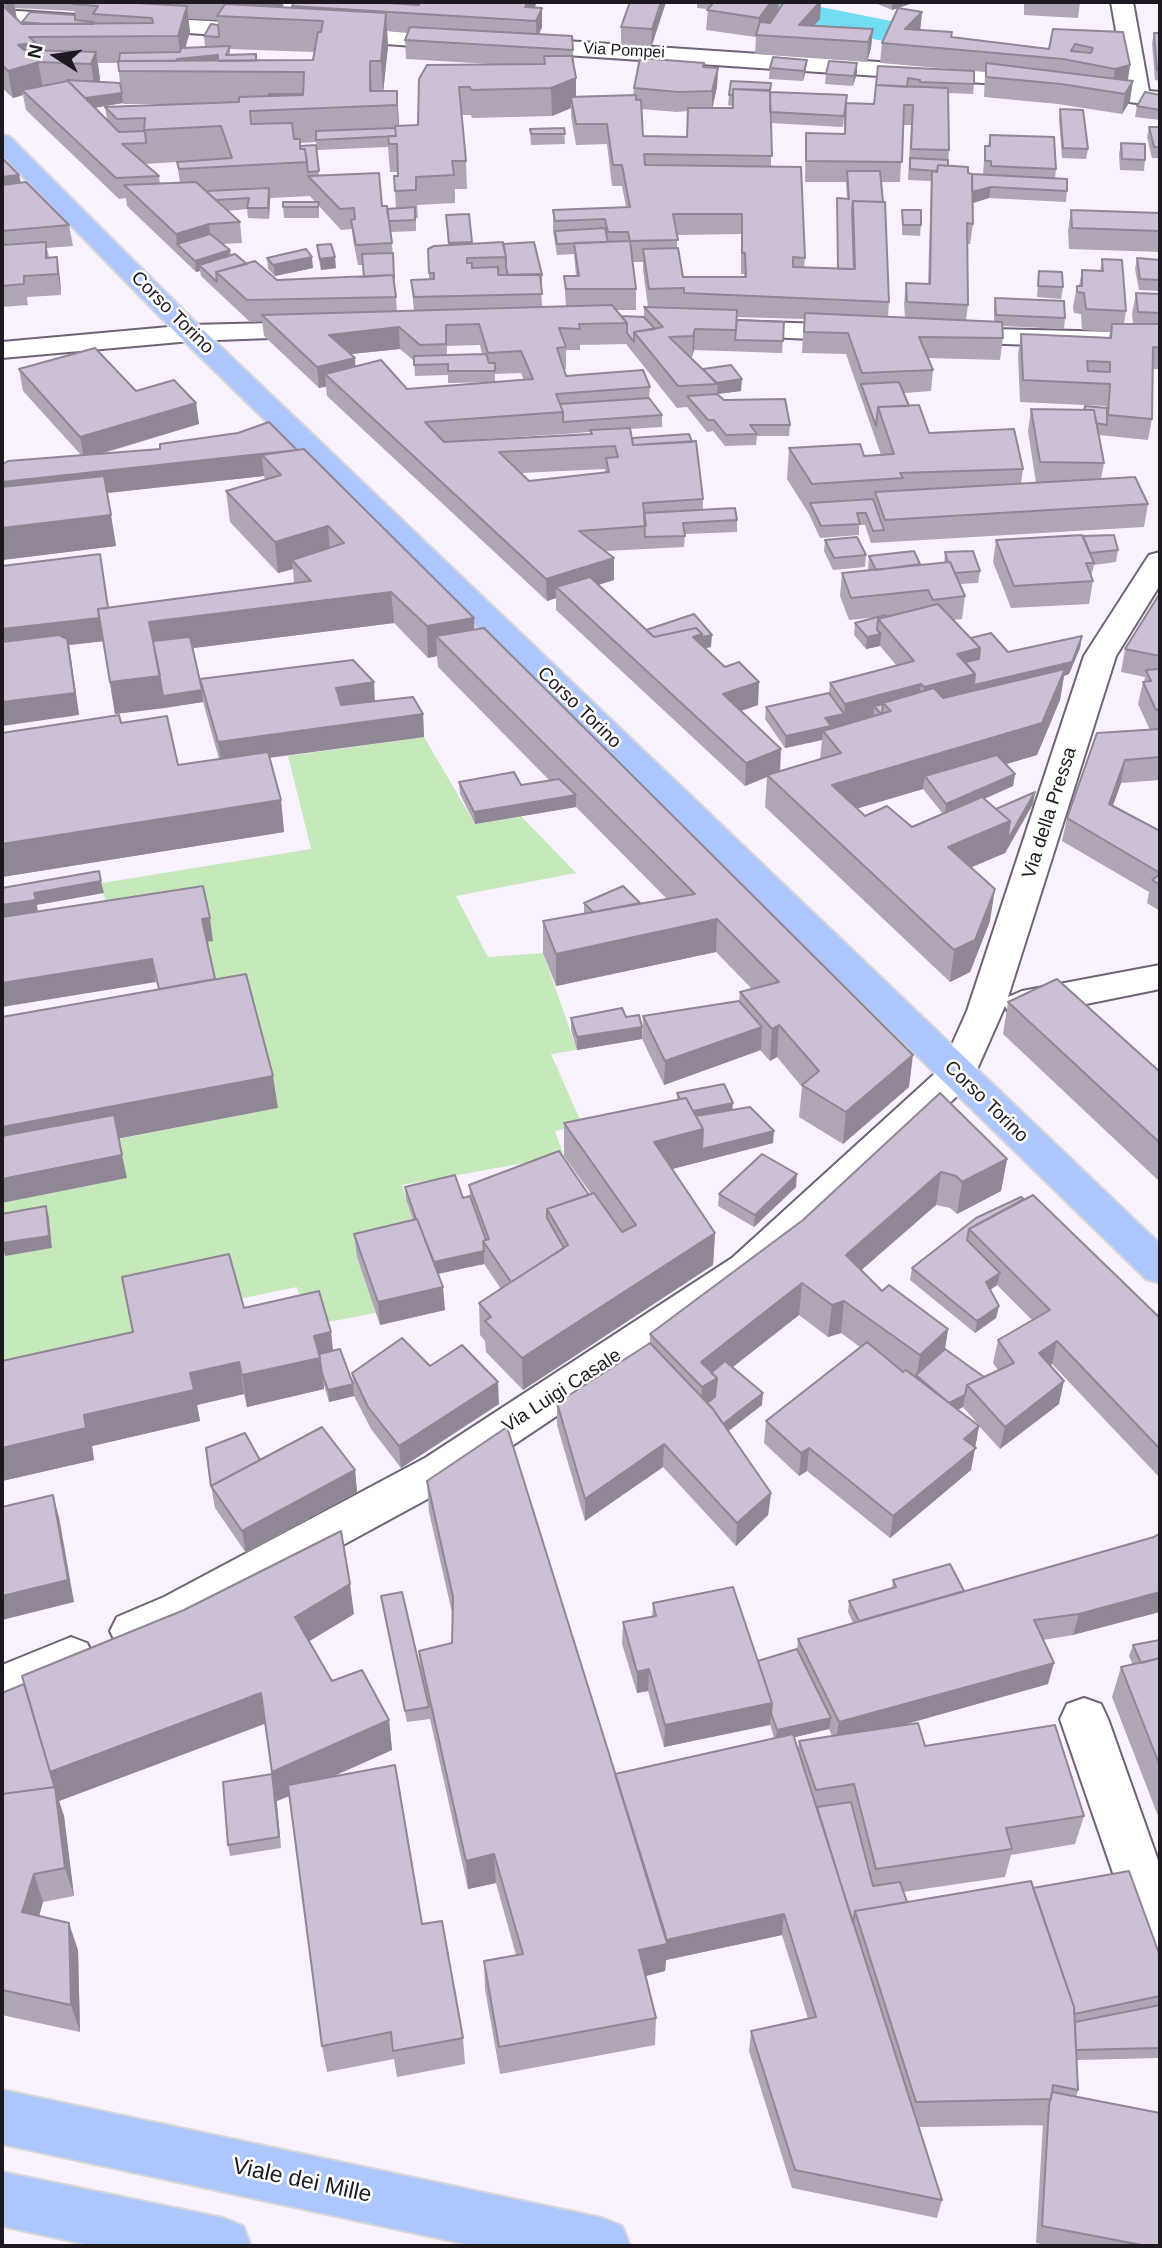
<!DOCTYPE html>
<style>
body{margin:0}
#map{position:relative;width:1162px;height:2248px;overflow:hidden;background:#f9f1fe;font-family:Arial,sans-serif}
canvas{display:block}
.frame{position:absolute;inset:0;border:4px solid #1e1921;pointer-events:none}
.north{position:absolute;left:21px;top:21px;width:70px;height:70px;-webkit-text-stroke:5px #fff;paint-order:stroke;rotate:282deg;font-size:19px;font-weight:700;line-height:28px;text-align:center;color:#1e1921}
.north::after{content:'';display:block;margin:auto;width:24px;height:32px;background:#1e1921;clip-path:polygon(50% 0,100% 100%,50% 72%,0 100%)}
</style>
<div id="map">
<canvas width="1162" height="2248"></canvas>
<div class="frame"></div>
<div class="north">N</div>
</div>
<script>
const context = document.querySelector('canvas').getContext('2d');
context.lineJoin = 'round';
function fill(path, color) {
  context.fillStyle = color;
  context.fill(path, 'evenodd');
}
function poly(rows) {
  const path = new Path2D();
  for (const r of rows) {
    path.moveTo(r[0], r[1]);
    for (let i = 2; i < r.length; i += 2) path.lineTo(r[i], r[i + 1]);
  }
  return path;
}
function strokePath(path, color, width, dash) {
  context.strokeStyle = color;
  context.lineWidth = width;
  context.lineCap = dash ? 'butt' : 'round';
  context.setLineDash(dash || []);
  context.stroke(path);
}
function drawText(font, color, halo, rows, align = 'center') {
  context.font = font + ' Arial,sans-serif';
  context.lineWidth = 5;
  context.setLineDash([]);
  context.textBaseline = 'middle';
  context.strokeStyle = halo;
  context.fillStyle = color;
  for (const [text, x, y, turn = 0] of rows) {
    context.save();
    context.translate(x, y);
    context.rotate((+turn || 0) * Math.PI / 180);
    context.textAlign = isNaN(turn) ? turn : align;
    if (halo) context.strokeText(text, 0, 0);
    context.fillText(text, 0, 0);
    context.restore();
  }
}
fill(poly([
 [424,737,475,824,521,816,576,873,456,896,488,957,543,953,577,1050,551,1054,582,1124,555,1131,564,1156,402,1185,413,1221,375,1313,308,1326,297,1287,239,1299,140,1363,2,1394,2,1203,126,1178,119,1139,277,1108,109,924,102,883,311,849,288,756],
 [49,1219,52,1248,5,1255]
]), '#c5e9ba');
fill(poly([
 [729,2,796,2,896,22,901,30,896,38,883,41,734,9,729,2]
]), '#71ddf4');
const minor = poly([
 [1111,2,1133,2,1149,91,1160,92,1160,106,983,83,521,52,513,50,510,45,513,40,521,38,983,69,1126,88,1111,2],
 [2,10,77,15,85,16,88,21,85,26,77,27,2,22,2,10],
 [137,17,262,24,270,26,273,31,270,36,262,38,129,29,126,24,129,19,137,17],
 [336,28,457,35,465,37,468,42,465,47,457,49,328,40,325,35,328,30,336,28],
 [731,321,856,325,865,327,869,333,865,339,856,341,722,335,718,329,722,323,731,321],
 [314,322,323,324,327,330,323,336,191,341,2,358,2,342,191,325,314,322],
 [951,328,1160,333,1160,349,942,342,938,336,942,330,951,328],
 [1160,552,1160,585,1116,656,1008,997,1022,991,1160,965,1160,989,1022,1017,1009,1013,1005,1006,971,1083,760,1280,455,1484,196,1625,133,1651,117,1645,110,1631,117,1617,164,1597,425,1458,732,1258,942,1067,967,1011,1084,656,1149,555,1160,552],
 [71,1637,87,1643,94,1657,87,1671,2,1707,2,1665,71,1637],
 [1084,1698,1101,1704,1108,1719,1160,1866,1160,1961,1142,1954,1135,1937,1060,1719,1067,1704,1084,1698]
]);
const major = poly([
 [2,135,10,137,200,327,1160,1244,1160,1283,1146,1279,182,339,2,155,2,135],
 [2,2090,602,2218,622,2226,630,2246,475,2246,2,2144,2,2090],
 [2,2172,223,2218,243,2226,251,2246,94,2246,2,2226,2,2172]
]);
strokePath(minor, '#6f6376', 4);
strokePath(major, '#d6d6d7', 4);
fill(minor, '#fff');
fill(major, '#aec6fe');
fill(poly([
 [2,2,283,2,283,7,292,8,292,6,419,5,421,2,537,2,535,7,542,8,542,27,539,34,573,50,576,96,633,95,634,88,704,63,704,67,718,68,717,87,712,108,732,108,732,106,728,105,729,95,770,92,846,103,874,104,878,66,974,84,973,94,948,93,949,150,948,166,968,173,983,175,985,146,988,146,990,135,1056,169,1055,179,1067,191,1066,202,989,198,972,203,973,224,970,244,967,244,968,305,966,320,994,321,994,309,995,298,1065,318,1064,329,1002,326,1003,338,1000,360,928,358,933,370,931,391,904,393,909,406,929,433,1023,469,1021,483,1036,483,1028,431,1031,409,1084,410,1106,408,1106,406,1020,402,1018,355,1021,334,1109,337,1110,332,1082,330,1081,314,1074,313,1073,307,1077,286,1079,286,1082,270,1100,271,1102,259,1126,311,1124,324,1133,324,1132,314,1136,293,1160,294,1160,369,1152,369,1152,419,1148,440,1099,435,1104,463,1101,479,1148,504,1144,527,871,543,865,525,859,525,859,535,820,538,809,514,787,479,789,448,864,456,881,455,846,354,802,353,804,319,737,317,737,320,784,322,782,353,694,350,692,357,690,357,703,369,741,391,717,394,724,400,790,425,789,436,757,436,756,445,725,446,713,431,707,432,687,407,677,408,626,344,580,345,580,350,566,350,566,369,563,369,566,376,650,387,649,398,662,415,662,427,630,429,632,438,703,499,703,510,737,520,737,532,685,534,684,547,606,551,614,558,614,580,598,585,646,630,711,647,705,648,758,705,741,711,780,771,820,759,822,740,785,748,765,719,766,707,829,693,830,683,896,665,880,646,866,649,854,635,855,623,877,617,849,620,840,596,842,573,869,570,868,568,869,556,920,565,944,563,945,552,980,571,978,583,960,584,965,596,962,619,953,620,971,638,1008,652,1082,636,1080,648,1069,674,1064,676,1060,700,1037,755,1006,764,1015,774,1013,786,984,799,996,809,1035,792,1033,804,1005,853,971,867,990,921,970,972,950,982,765,807,767,777,745,786,556,610,556,598,547,601,327,396,326,387,319,388,264,336,262,321,249,321,201,276,200,271,196,272,127,206,126,198,119,199,26,110,23,95,13,98,2,88],
 [15,8,74,11,75,15,22,22,22,24,17,19],
 [188,19,217,20,218,25,204,36,205,46,218,47,185,48,190,32],
 [387,31,407,33,405,40,406,59,491,64,419,79,418,125,399,126,397,91,383,91,388,46],
 [230,49,314,52,313,60,257,61,230,55],
 [98,63,118,63,120,83,99,82,100,79],
 [123,103,123,104,169,104,105,107,107,120,95,108],
 [571,108,571,116,576,145,607,144,612,186,622,186,626,207,553,210,553,231,557,255,574,254,576,276,564,276,566,307,542,307,541,286,542,286,542,275,503,244,472,244,469,214,446,215,448,246,428,249,429,279,411,280,414,311,397,311,391,232,416,231,416,218,418,218,417,205,455,203,455,189,467,189,466,161,462,115,471,115,472,118,552,116],
 [641,109,677,112,688,111,687,137,643,136],
 [844,119,844,134,806,133,805,182,846,182,847,199,837,198,837,269,804,268,805,258,771,167,771,123,843,127],
 [903,125,911,125,908,180,931,181,928,284,906,283,904,304,905,317,888,317,889,302,881,182,900,182],
 [316,142,317,150,388,147,390,172,398,172,398,176,394,176,396,208,387,209,382,206,319,175,316,145,300,146,300,143],
 [177,162,180,183,160,184,159,176,145,164],
 [309,183,310,196,315,202,283,207,284,218,319,218,319,206,341,230,352,229,353,240,358,265,363,265,364,277,277,280,231,255,223,244,242,243,240,222,227,211,247,209,248,218,269,219,270,198,310,196],
 [741,234,741,274,744,274,744,277,683,277,677,248,677,235],
 [633,262,643,262,643,270,648,307,644,307,644,317,621,316,616,310,636,310,636,289],
 [480,345,482,354,447,355,447,346],
 [400,349,414,361,415,376,448,375,448,383,495,382,495,374,521,373,524,380,407,389,356,367,350,354],
 [590,432,590,434,469,440,563,434],
 [605,469,605,473,529,481,521,473],
 [923,789,943,814,912,827,865,816,857,808],
 [630,2,666,2,651,48,621,46,621,27],
 [697,2,779,2,778,10,784,2,821,2,820,19,814,25,873,29,871,48,867,62,755,54,756,37,706,30,708,9,697,8],
 [873,2,916,2,898,8,922,12,920,30,952,32,951,38,1049,49,1053,29,1130,65,1128,80,1130,101,1122,114,1058,104,984,97,985,72,880,63,882,43,898,8,892,10],
 [1024,2,1080,2,1078,18,1024,15],
 [1148,2,1160,2,1160,4,1148,3],
 [1154,33,1160,33,1160,81,1155,80,1152,43],
 [770,68,806,70,803,81,769,79],
 [857,73,853,86,825,84,826,74],
 [1160,95,1160,120,1135,117,1137,106],
 [1060,109,1088,149,1086,159,1062,158,1059,119],
 [1149,127,1160,127,1160,158,1152,158,1147,137],
 [564,128,565,144,531,145,530,129],
 [1121,143,1145,160,1144,171,1120,170,1119,154],
 [2,158,19,175,21,182,69,225,73,246,47,248,49,257,60,278,61,295,27,297,28,305,2,307],
 [902,210,921,225,920,236,902,235],
 [1071,210,1160,213,1160,252,1069,249,1068,231],
 [317,245,336,268,321,270,318,256],
 [267,258,313,268,275,276,268,269],
 [1137,258,1160,260,1160,291,1139,290,1135,269],
 [1039,271,1063,287,1061,299,1037,297],
 [19,369,196,403,199,424,101,454,160,449,238,433,475,629,909,1087,843,1144,799,1117,802,1087,777,1057,770,1061,760,1050,664,1085,642,1039,643,1016,739,1001,740,992,752,989,716,952,556,986,543,953,543,921,584,913,584,903,640,903,667,899,576,807,475,824,460,794,459,782,521,785,549,780,438,667,437,656,428,658,394,623,193,648,202,690,200,679,375,702,423,714,424,737,269,758,281,800,284,832,2,877,2,733,121,723,178,765,219,759,203,702,115,714,103,641,69,645,79,715,2,566,109,608,294,583,293,569,278,573,230,522,226,491,265,480,264,476,107,493,116,546,2,560,2,465,81,455,23,391],
 [1083,536,1118,550,1116,562,1094,565,1091,577,1093,581,1089,604,1011,608,993,562,996,540],
 [825,540,866,555,865,567,833,570,824,551],
 [1160,593,1160,780,1121,783,1113,805,1160,831,1160,911,1147,903,1149,892,1062,841,1067,818,1150,730,1138,704,1143,682,1144,682,1145,677,1121,672,1125,649],
 [1008,1002,1160,1072,1160,1182,1003,1034],
 [626,1017,642,1027,642,1039,577,1050,571,1030,571,1018],
 [677,1093,733,1110,773,1143,672,1169,715,1233,713,1265,523,1390,486,1352,485,1341,480,1335,479,1303,501,1289,484,1264,438,1274,445,1310,380,1325,357,1257,354,1234,413,1220,406,1199,405,1187,463,1198,470,1196,469,1185,589,1195,591,1194,564,1156,564,1123,677,1100],
 [940,1093,1007,1159,1001,1191,957,1214,950,1208,936,1205,861,1270,882,1291,948,1329,945,1349,984,1377,998,1370,993,1363,998,1340,1032,1320,997,1285,990,1290,999,1306,996,1318,975,1333,910,1280,912,1268,976,1218,1160,1318,1160,1478,1052,1364,1050,1365,1059,1404,1000,1449,979,1426,971,1470,890,1538,807,1471,799,1476,764,1443,766,1421,860,1347,841,1333,828,1337,799,1315,733,1367,762,1405,728,1431,771,1493,768,1515,736,1546,663,1467,585,1521,557,1425,557,1403,650,1343,650,1334,803,1220],
 [963,1407,979,1425,958,1410],
 [796,1187,754,1227,718,1206,719,1194],
 [244,1308,331,1332,333,1351,353,1384,352,1373,430,1366,499,1404,401,1468,371,1429,354,1396,329,1402,324,1385,324,1389,247,1407,244,1394,197,1405,200,1421,92,1446,94,1460,2,1481,2,1361],
 [260,1460,355,1470,357,1492,246,1553,215,1508,211,1486],
 [427,1481,615,1774,774,1738,770,1724,664,1747,648,1691,637,1693,622,1644,623,1622,652,1617,653,1603,758,1661,797,1649,798,1639,853,1623,848,1612,849,1601,892,1588,893,1580,964,1591,1154,1537,1073,1635,1043,1640,1048,1684,899,1726,925,1746,1084,1816,1075,1844,1011,1855,1005,1877,903,1892,907,1902,1033,1888,1160,1956,1160,2058,1077,2060,1078,2090,1076,2097,1160,2246,1051,2246,1036,2243,1043,2124,1043,2125,919,2127,942,2200,937,2218,792,2188,749,2051,751,2031,808,2019,782,1935,666,1960,665,1971,646,1976,656,2018,655,2045,500,2074,485,1989,484,1961,516,1955,496,1883,468,1889,430,1719,407,1722,383,1608,381,1596,420,1669,419,1651,452,1643,453,1617,429,1512],
 [829,1729,832,1736,799,1741,798,1750,794,1737],
 [354,1614,309,1641,332,1681,389,1720,392,1750,332,1777,422,1924,463,2038,465,2064,397,2077,394,2059,327,2072,322,2046,290,1796,277,1801,276,1794,281,1848,230,1856,228,1845,272,1774,265,1724,59,1801,64,1816,74,1896,43,1902,39,1916,78,1950,80,2032,2,2015,2,1693],
 [1160,1640,1160,1821,1112,1697,1121,1667,1133,1665,1129,1656,1133,1645]
]), '#b0a4b7');
fill(poly([
 [7,2,14,2,17,21,9,31,5,4],
 [279,2,283,2,284,15,278,19,277,5],
 [527,2,537,2,528,21,525,7],
 [661,2,666,2,651,48,652,29],
 [771,2,779,2,778,11,759,35,758,35,759,18],
 [820,2,821,2,820,19,803,38,799,25],
 [892,2,916,2,892,10],
 [187,6,190,32,182,58,218,55,219,66,178,69,177,59,181,58,178,36],
 [542,8,542,27,536,41,536,21],
 [922,12,920,32,905,29],
 [386,13,388,46,383,94,381,61],
 [873,29,871,48,867,62,868,42],
 [35,42,43,90,22,90,23,95,13,98,8,71,18,45],
 [96,52,100,79,95,91,91,64],
 [807,60,806,70,803,81,804,71],
 [370,61,372,94,370,91],
 [857,63,857,73,853,86,854,76],
 [1130,65,1127,85,1112,89,1115,69],
 [718,68,717,87,712,110,712,91],
 [576,78,576,106,571,97,571,108,552,116,551,88],
 [1133,81,1130,101,1122,114,1125,94],
 [397,91,399,124,399,138,397,105],
 [122,93,123,103,80,110,79,99],
 [19,175,23,195,2,198,2,177],
 [991,187,989,198,970,204,971,193],
 [269,188,270,199,269,219,268,208],
 [209,224,212,245,177,244,176,234],
 [230,250,231,261,199,265,200,271,196,272,195,261],
 [57,257,60,278,61,295,58,274],
 [312,257,313,268,275,276,273,265],
 [335,257,336,268,321,270,320,259],
 [399,327,400,349,331,356,329,335],
 [695,329,694,350,692,357,693,336],
 [355,358,356,380,325,374,326,386,319,388,317,367],
 [742,379,741,391,717,394,718,384,707,384],
 [196,403,199,424,84,458,80,437],
 [297,450,262,455,264,476,5,504,2,487,2,482],
 [111,515,116,546,2,560,2,528],
 [328,526,330,557,292,560,293,569,278,573,275,542],
 [614,558,614,580,565,595,556,587,556,598,547,601,546,579],
 [391,592,394,623,154,653,149,622],
 [110,617,114,640,69,645,79,715,2,726,2,629],
 [474,618,475,650,436,636,437,656,428,658,427,626],
 [702,634,712,635,711,647,701,649,693,637],
 [881,634,880,646,866,649,867,637],
 [1082,636,1080,648,1069,674,1064,676,1060,700,1037,755,932,786,925,776,923,789,829,817,832,785,972,697,974,685],
 [980,648,977,671,964,674,957,654],
 [975,674,972,697,921,710,924,687],
 [160,676,165,708,115,714,110,682],
 [374,682,375,704,338,711,336,688],
 [759,682,758,705,722,717,723,694],
 [921,684,918,707,891,711,883,703,882,715,874,706,873,719,823,731,822,740,785,748,786,736,825,718,844,714,845,704],
 [202,690,203,702,165,708,163,696],
 [423,714,424,737,221,764,218,742],
 [781,749,780,772,767,775,767,777,745,786,746,763],
 [1125,760,1121,783,1105,827,1109,804],
 [1015,774,1013,786,945,816,946,804],
 [1035,792,1033,804,1005,853,944,879,948,847],
 [576,795,576,807,475,824,474,812],
 [281,800,284,832,2,877,2,844],
 [101,881,104,893,37,905,38,912,2,918,2,905,34,893],
 [995,889,990,921,970,972,950,982,954,950],
 [210,918,213,941,205,942,202,919],
 [717,919,716,952,556,986,556,954],
 [152,959,156,982,2,1007,2,983],
 [779,1025,777,1057,770,1061,772,1029],
 [642,1027,642,1039,577,1050,577,1037],
 [762,1027,761,1050,664,1085,665,1061],
 [913,1055,909,1087,843,1144,846,1112],
 [273,1076,278,1108,2,1161,2,1127],
 [733,1103,732,1115,688,1124,685,1113],
 [703,1129,774,1131,773,1143,653,1174,654,1142],
 [122,1155,127,1178,2,1203,2,1179],
 [1007,1159,1001,1191,957,1214,962,1182],
 [941,1172,936,1205,842,1287,846,1255],
 [797,1174,796,1187,754,1227,755,1215],
 [46,1206,49,1218,52,1248,5,1256,2,1243],
 [715,1233,713,1265,523,1390,522,1358],
 [484,1251,484,1264,431,1275,431,1263],
 [1000,1273,997,1285,984,1294,986,1282],
 [802,1283,799,1315,716,1380,715,1409,701,1406,702,1387,701,1362],
 [443,1287,445,1310,380,1325,378,1302],
 [844,1301,841,1333,828,1337,832,1305],
 [999,1306,996,1318,975,1333,977,1321],
 [948,1329,943,1361,916,1375,915,1387,920,1355],
 [331,1332,334,1363,321,1366,324,1389,247,1407,242,1375,314,1336],
 [1057,1341,1052,1364,1034,1376,1039,1353],
 [239,1362,244,1394,197,1405,200,1421,92,1446,94,1460,2,1481,2,1448,190,1373],
 [1064,1381,1059,1404,1000,1449,1005,1427],
 [498,1382,499,1404,401,1468,399,1446],
 [353,1384,354,1396,329,1402,328,1390],
 [763,1393,762,1405,717,1440,718,1428],
 [965,1395,963,1407,946,1415,949,1403],
 [979,1426,971,1470,890,1538,893,1516,964,1439],
 [664,1444,663,1467,585,1521,585,1499],
 [809,1448,807,1471,799,1476,801,1453],
 [355,1470,357,1492,246,1553,242,1531],
 [771,1493,768,1515,736,1546,737,1523],
 [53,1495,59,1517,74,1602,2,1620,2,1596],
 [350,1584,354,1614,300,1647,295,1617],
 [1160,1592,1160,1612,1073,1635,1079,1614],
 [1054,1663,1048,1684,835,1744,839,1722],
 [649,1669,648,1691,637,1693,637,1672],
 [25,1684,261,1693,266,1723,59,1801,64,1816,74,1896,65,1868],
 [772,1703,770,1725,664,1747,665,1725],
 [831,1718,829,1729,775,1742,777,1730],
 [389,1720,392,1750,277,1801,276,1794,281,1848,272,1772],
 [494,1854,496,1883,468,1889,466,1861],
 [34,1874,43,1902,32,1940,22,1912],
 [784,1914,782,1935,666,1960,665,1971,638,1978,639,1950,664,1941],
 [69,1923,78,1950,80,2032,71,2005]
]), '#908695');
const building = poly([
 [74,2,121,2,187,6,178,36,29,37,35,42,18,45,24,50,96,52,91,64,39,62,8,71,2,65,2,5,22,24,153,23,152,18,93,14,98,6,73,4,74,2],
 [121,2,162,2,162,4,121,2],
 [222,2,279,2,277,5,222,2],
 [295,2,373,2,419,5,421,2,527,2,525,7,542,8,536,21,292,6,295,2],
 [630,2,661,2,652,29,621,27,630,2],
 [714,2,771,2,759,18,707,10,714,2],
 [784,2,820,2,799,25,873,29,868,42,756,35,760,22,770,23,784,2],
 [225,4,386,13,381,61,370,61,370,91,397,91,397,105,250,111,251,124,292,123,294,139,300,139,300,149,305,149,307,162,179,169,177,162,232,158,221,126,144,130,145,118,117,119,105,107,239,102,239,97,303,95,304,72,119,71,118,61,313,60,318,32,321,32,323,21,217,16,225,4],
 [898,8,922,12,905,29,952,32,951,37,1049,49,1053,29,1123,32,1130,65,1115,69,1063,59,882,43,898,8],
 [1075,44,1093,48,1091,53,1071,51,1075,44],
 [30,12,75,15,75,20,94,22,94,24,43,24,22,22,30,12],
 [211,24,218,25,219,37,204,36,211,24],
 [410,27,572,36,573,50,405,40,410,27],
 [1154,33,1160,33,1160,70,1157,70,1154,33],
 [230,46,226,55,256,54,256,61,218,61,218,55,177,59,176,61,119,61,120,53,180,52,181,48,230,46],
 [544,56,572,56,576,78,551,88,471,90,470,87,459,87,466,161,452,161,454,175,416,177,416,190,395,191,394,176,398,176,397,144,389,144,388,136,396,136,395,126,418,125,419,79,427,65,545,64,544,56],
 [773,57,807,60,804,71,770,68,773,57],
 [640,58,704,63,703,67,718,68,712,91,678,92,634,88,640,58],
 [829,61,857,63,854,76,826,74,829,61],
 [986,63,1133,81,1125,94,1061,84,986,77,986,63],
 [878,66,974,71,974,84,920,82,920,80,908,78,907,87,876,85,878,66],
 [67,80,120,83,122,93,85,98,67,80],
 [68,81,119,132,145,131,146,143,122,144,159,176,116,178,22,90,68,81],
 [731,81,771,83,770,91,733,89,733,95,729,95,731,81],
 [876,85,948,88,949,150,911,149,913,105,904,105,902,162,806,161,806,133,845,134,846,103,874,104,876,85],
 [733,89,770,90,772,156,644,154,645,165,801,167,805,258,793,257,793,267,855,269,853,201,885,202,889,302,684,293,684,288,649,289,643,249,678,248,683,277,746,277,745,253,742,253,742,214,673,214,678,240,630,241,628,232,608,232,605,219,555,221,553,210,630,207,622,165,613,165,607,124,576,124,571,97,636,95,636,100,641,100,643,136,687,137,688,108,733,108,733,89],
 [770,92,847,95,844,116,770,112,770,92],
 [1145,92,1160,95,1160,110,1137,106,1145,92],
 [269,94,303,94,303,95,269,96,269,94],
 [1060,109,1083,110,1088,149,1063,148,1060,109],
 [1149,127,1160,127,1160,147,1154,147,1149,127],
 [395,128,396,136,316,140,316,131,395,128],
 [564,128,565,134,531,134,530,129,564,128],
 [990,135,1054,137,1056,169,991,166,991,161,985,161,985,146,990,146,990,135],
 [1121,143,1145,144,1145,160,1122,159,1121,143],
 [316,145,319,171,308,172,305,149,300,149,300,146,316,145],
 [2,158,19,175,2,177,2,158],
 [910,158,948,160,948,166,938,165,937,171,910,169,910,158],
 [938,165,968,167,968,173,972,174,973,224,967,223,968,305,907,302,906,283,930,284,932,171,937,172,938,165],
 [847,171,880,171,883,202,853,201,852,210,854,269,838,269,837,198,849,199,847,171],
 [379,173,382,206,387,206,392,243,356,245,351,220,355,219,354,208,340,209,308,176,379,173],
 [972,174,1067,179,1067,191,991,187,972,192,972,174],
 [26,182,69,225,2,231,2,185,26,182],
 [196,182,240,222,209,224,176,234,124,185,196,182],
 [269,188,268,208,247,208,249,198,216,200,206,191,269,188],
 [283,202,319,202,318,207,283,207,283,202],
 [415,207,415,220,389,221,387,209,415,207],
 [902,210,921,210,921,225,903,225,902,210],
 [1071,210,1160,213,1160,231,1072,228,1071,210],
 [469,214,472,242,449,243,446,215,469,214],
 [605,228,608,242,557,244,555,231,605,228],
 [210,234,230,250,195,261,177,244,210,234],
 [630,241,636,289,566,289,564,276,579,276,574,243,630,241],
 [46,242,46,258,57,257,58,274,24,276,24,284,2,286,2,245,46,242],
 [503,242,506,257,467,258,467,263,472,263,472,268,498,267,498,275,540,274,542,294,414,297,411,280,434,279,434,273,429,273,428,249,434,246,503,242],
 [534,242,542,275,508,275,506,267,506,257,503,244,534,242],
 [331,244,335,257,320,259,317,245,331,244],
 [306,249,312,257,273,265,267,258,306,249],
 [393,253,394,278,393,275,364,277,362,254,393,253],
 [235,254,247,264,216,272,217,282,199,265,235,254],
 [1137,258,1160,260,1160,280,1140,279,1137,258],
 [1102,259,1122,260,1126,311,1086,309,1084,293,1077,292,1077,286,1082,286,1082,270,1103,271,1102,259],
 [255,261,277,280,393,275,396,297,247,300,216,272,255,261],
 [1039,271,1062,272,1063,287,1038,286,1039,271],
 [1136,293,1160,294,1160,313,1138,312,1136,293],
 [995,298,1064,301,1065,318,996,315,995,298],
 [612,305,627,323,579,324,580,329,559,328,566,347,557,348,566,376,643,370,650,387,556,394,563,412,425,422,444,442,592,434,590,430,630,428,633,445,696,441,703,499,643,503,646,526,579,531,614,558,546,579,325,374,381,360,407,389,533,379,521,351,488,353,479,324,446,325,446,344,420,345,399,327,329,335,355,358,317,367,262,315,612,305],
 [615,446,618,457,606,458,609,472,529,481,499,452,615,446],
 [644,307,737,310,736,330,695,329,693,336,669,337,718,384,678,386,634,332,663,327,644,307],
 [805,313,1002,322,1003,338,919,337,933,370,862,373,848,333,804,332,805,313],
 [621,316,644,317,655,329,634,332,634,342,627,333,627,323,621,316],
 [737,320,784,322,783,341,735,340,737,320],
 [1112,324,1160,324,1160,348,1153,347,1152,419,1108,415,1110,384,1023,380,1021,334,1111,338,1112,324],
 [1087,361,1110,362,1110,372,1088,371,1087,361],
 [95,348,136,391,174,380,196,403,80,437,19,369,95,348],
 [486,354,489,363,495,363,495,371,448,371,448,364,414,365,414,356,486,354],
 [731,365,742,379,716,383,703,369,731,365],
 [899,382,909,406,878,407,876,426,861,384,899,382],
 [717,394,724,400,785,399,790,425,750,425,757,434,726,435,714,420,708,420,687,396,717,394],
 [649,398,662,415,563,422,563,412,560,404,649,398],
 [919,405,929,433,1014,429,1023,469,900,473,903,478,812,484,789,448,860,444,864,456,894,454,878,407,919,405],
 [1085,406,1107,408,1107,425,1096,423,1094,410,1084,410,1085,406],
 [1031,409,1094,410,1104,463,1040,462,1031,409],
 [269,422,297,450,2,482,2,465,8,461,160,449,160,444,238,433,269,422],
 [689,434,692,442,633,445,632,438,689,434],
 [304,449,474,618,427,626,391,592,149,622,160,676,110,682,98,609,311,581,292,560,344,543,328,526,275,542,226,491,281,475,262,455,304,449],
 [104,476,111,515,2,528,2,487,104,476],
 [1135,477,1148,504,885,520,875,492,1135,477],
 [873,499,884,530,873,531,866,513,857,513,860,524,821,526,810,503,873,499],
 [735,508,737,520,683,523,685,536,645,537,644,513,735,508],
 [1082,535,1094,563,1086,563,1093,581,1014,586,996,540,1082,535],
 [1114,535,1118,550,1090,553,1083,536,1114,535],
 [857,537,866,555,834,558,825,540,857,537],
 [914,551,920,564,876,570,869,556,914,551],
 [973,551,980,571,955,573,950,562,948,562,945,552,973,551],
 [100,554,108,608,98,609,99,618,2,629,2,566,100,554],
 [950,562,965,596,933,600,928,590,851,598,842,573,950,562],
 [590,577,654,637,696,628,702,634,693,637,725,667,739,662,759,682,723,694,781,749,746,763,556,587,590,577],
 [1160,593,1160,656,1125,649,1160,593],
 [938,604,980,648,957,654,975,674,924,687,921,684,845,704,830,683,914,661,878,619,938,604],
 [694,614,712,635,702,637,702,634,696,628,654,637,646,630,694,614],
 [885,615,886,617,878,619,877,630,881,634,867,637,855,623,885,615],
 [484,628,913,1055,846,1112,802,1085,819,1071,779,1025,772,1029,740,992,779,982,717,919,556,954,543,921,695,894,436,636,484,628],
 [991,633,1008,652,1082,636,1072,662,974,685,975,674,965,662,979,659,980,648,971,638,991,633],
 [59,635,67,639,75,693,2,702,2,642,59,635],
 [190,637,202,690,163,696,153,641,190,637],
 [353,660,374,682,336,688,341,705,413,697,423,714,218,742,200,679,353,660],
 [1065,669,1042,723,832,785,865,816,887,806,912,827,982,797,1010,821,948,847,995,889,975,940,954,950,767,775,841,753,823,731,891,711,883,703,934,688,943,698,1065,669],
 [1160,669,1160,709,1156,710,1143,682,1151,681,1146,670,1160,669],
 [829,693,844,714,825,718,831,726,786,736,766,707,829,693],
 [883,704,882,714,881,714,874,706,883,704],
 [119,715,121,723,167,716,178,765,268,752,281,800,2,844,2,733,119,715],
 [1160,729,1160,757,1125,760,1109,804,1160,831,1160,873,1067,818,1097,733,1160,729],
 [997,755,1015,774,946,804,925,776,997,755],
 [514,772,521,785,559,779,576,795,474,812,459,782,514,772],
 [1035,792,1007,841,1010,821,996,809,1035,792],
 [99,871,101,881,34,893,36,900,2,905,2,888,99,871],
 [1160,874,1160,885,1152,880,1160,874],
 [203,886,210,918,202,919,215,979,159,989,152,959,2,983,2,917,203,886],
 [623,886,640,903,593,912,584,903,623,886],
 [246,974,273,1076,2,1127,2,1017,246,974],
 [1057,979,1160,1072,1160,1143,1008,1002,1057,979],
 [739,1001,762,1027,665,1061,643,1016,739,1001],
 [622,1008,626,1017,639,1015,642,1027,577,1037,571,1018,622,1008],
 [724,1084,733,1103,693,1111,686,1098,680,1099,677,1093,724,1084],
 [940,1093,1007,1159,962,1182,956,1176,941,1172,846,1255,882,1291,889,1285,948,1329,920,1355,844,1301,832,1305,802,1283,701,1362,717,1378,702,1387,650,1334,803,1220,940,1093],
 [686,1098,703,1129,654,1142,715,1233,522,1358,485,1321,491,1317,479,1303,568,1245,547,1209,594,1193,622,1232,636,1225,564,1123,686,1098],
 [750,1107,774,1131,702,1149,703,1129,696,1116,750,1107],
 [114,1115,122,1155,2,1179,2,1136,114,1115],
 [559,1151,589,1195,547,1209,547,1218,564,1248,511,1282,483,1241,489,1239,469,1185,559,1151],
 [762,1154,797,1174,755,1215,719,1194,762,1154],
 [455,1175,463,1198,470,1196,486,1240,483,1241,484,1251,434,1262,417,1219,416,1219,405,1187,455,1175],
 [1033,1195,1160,1318,1160,1449,1057,1341,1039,1353,1064,1381,1005,1427,967,1385,1014,1363,998,1340,1050,1310,969,1229,1033,1195],
 [1021,1197,1024,1199,969,1229,967,1240,1000,1273,986,1282,999,1306,977,1321,912,1268,976,1218,1021,1197],
 [46,1206,49,1236,2,1243,2,1214,46,1206],
 [417,1219,443,1287,378,1302,354,1234,417,1219],
 [229,1254,244,1308,319,1291,331,1332,314,1336,320,1358,242,1375,239,1362,190,1373,194,1390,84,1415,86,1428,2,1448,2,1361,133,1332,122,1277,229,1254],
 [402,1338,430,1366,462,1345,498,1382,399,1446,368,1407,352,1373,402,1338],
 [867,1342,903,1372,906,1370,979,1426,964,1439,976,1448,893,1516,809,1448,801,1453,766,1421,867,1342],
 [650,1343,713,1409,771,1493,737,1523,664,1444,585,1499,557,1403,650,1343],
 [340,1349,353,1384,328,1390,322,1373,319,1354,340,1349],
 [945,1349,984,1377,967,1385,965,1395,949,1403,916,1375,945,1349],
 [725,1361,763,1393,723,1424,713,1409,707,1403,715,1397,717,1378,711,1373,725,1361],
 [322,1427,355,1470,242,1531,211,1486,322,1427],
 [507,1427,665,1933,667,1944,639,1950,656,2018,499,2047,484,1961,523,1954,494,1854,466,1861,419,1651,452,1643,453,1597,427,1481,507,1427],
 [245,1433,260,1460,211,1486,206,1448,245,1433],
 [53,1495,68,1580,2,1596,2,1507,53,1495],
 [341,1531,350,1584,295,1617,332,1681,362,1670,389,1720,272,1772,261,1693,50,1772,22,1676,184,1610,341,1531],
 [1160,1533,1160,1592,1079,1614,1034,1620,1054,1663,839,1722,798,1639,1154,1537,1160,1533],
 [950,1564,964,1591,859,1621,849,1601,896,1587,893,1580,950,1564],
 [733,1587,772,1703,665,1725,649,1669,637,1672,623,1622,656,1616,653,1603,733,1587],
 [402,1592,429,1707,405,1711,381,1596,402,1592],
 [1160,1640,1160,1658,1141,1663,1133,1645,1160,1640],
 [797,1649,831,1718,777,1730,771,1713,772,1703,758,1661,797,1649],
 [1160,1658,1160,1766,1121,1667,1160,1658],
 [24,1684,50,1772,57,1795,55,1787,2,1794,2,1693,24,1684],
 [918,1723,925,1746,1055,1725,1084,1816,1006,1828,1012,1849,876,1869,854,1784,816,1790,799,1741,918,1723],
 [793,1734,942,2200,795,2170,751,2031,816,2017,784,1914,666,1940,615,1774,793,1734],
 [395,1765,422,1924,442,1921,463,2038,393,2051,391,2032,322,2046,288,1785,395,1765],
 [272,1774,279,1837,228,1845,223,1782,272,1774],
 [55,1787,65,1868,34,1874,22,1912,69,1923,71,2005,2,1990,2,1794,55,1787],
 [851,1802,873,1886,900,1882,907,1902,855,1911,853,1923,817,1807,851,1802],
 [1129,1871,1160,1956,1160,1996,1074,2014,1074,2007,1033,1888,1129,1871],
 [1031,1881,1074,2007,1078,2090,1053,2085,1051,2099,916,2102,855,1911,1031,1881],
 [1160,2005,1160,2048,1076,2050,1075,2022,1160,2005],
 [1052,2092,1160,2113,1160,2246,1147,2246,1042,2226,1049,2105,1052,2092]
]);
fill(building, '#cdbfd5');
strokePath(building, '#908695', 2);
drawText('16px', '#1e1921', '#fff', [
 ["Via Pompei",624,51,3]
]);
drawText('19px', '#1e1921', '#fff', [
 ["Corso Torino",172,313,45],
 ["Corso Torino",579,708,44],
 ["Via della Pressa",1050,813,-72],
 ["Corso Torino",986,1102,44],
 ["Via Luigi Casale",562,1391,-33]
]);
drawText('23px', '#1e1921', '#fff', [
 ["Viale dei Mille",302,2181,12]
]);
</script>
